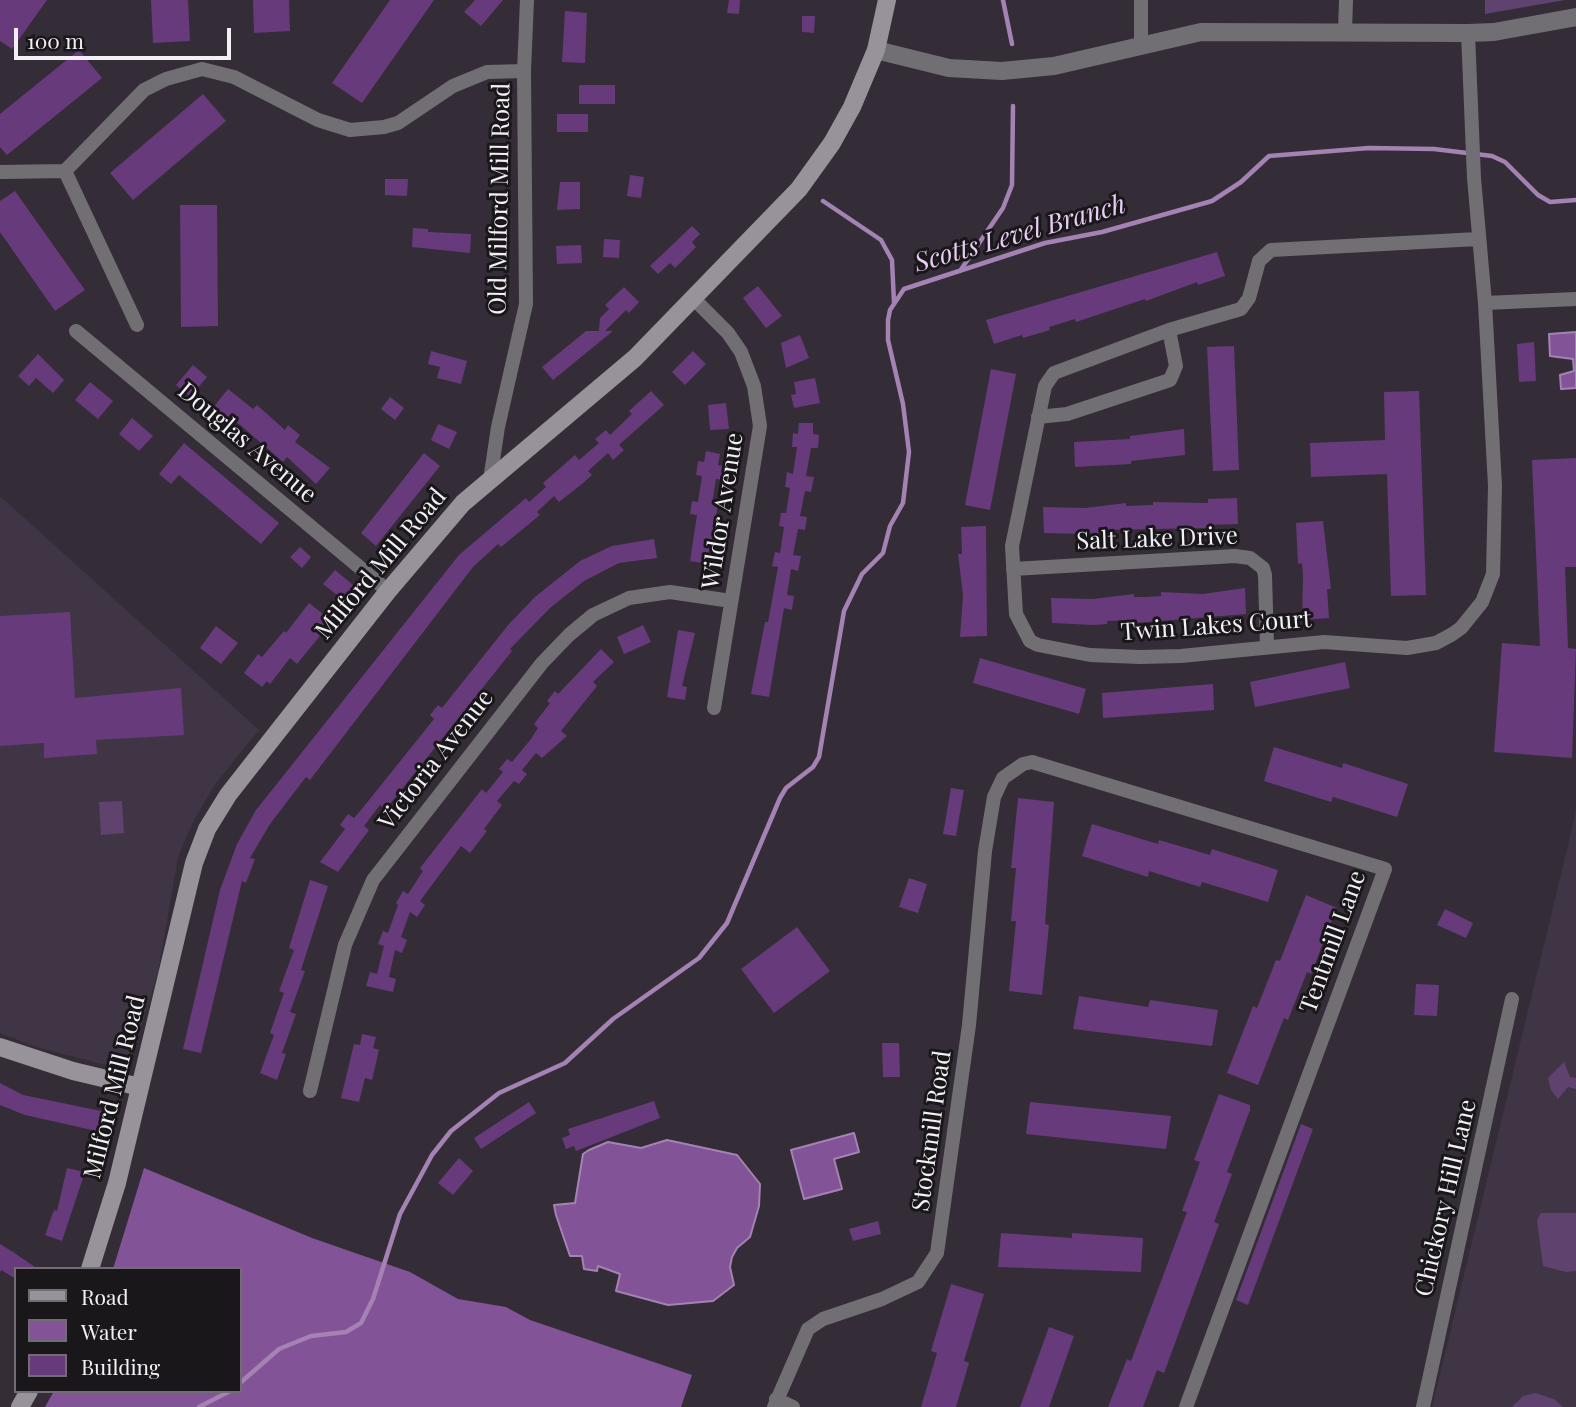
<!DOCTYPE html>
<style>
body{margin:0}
#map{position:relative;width:1576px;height:1407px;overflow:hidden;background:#342d37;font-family:"Playfair Display",serif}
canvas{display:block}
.legend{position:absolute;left:14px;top:1267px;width:228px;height:126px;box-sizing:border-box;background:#1a171b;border:2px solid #716d73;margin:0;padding:9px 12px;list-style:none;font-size:21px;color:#f3eff6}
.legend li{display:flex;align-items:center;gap:14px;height:35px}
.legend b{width:35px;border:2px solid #716d73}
.scale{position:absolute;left:14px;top:28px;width:217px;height:32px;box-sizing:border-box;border:4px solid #f3eff6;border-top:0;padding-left:9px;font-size:21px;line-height:24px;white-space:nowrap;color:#f3eff6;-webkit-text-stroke:5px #1a171b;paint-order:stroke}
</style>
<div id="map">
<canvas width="1576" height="1407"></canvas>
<ul class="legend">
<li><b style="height:9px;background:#98929b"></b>Road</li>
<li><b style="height:19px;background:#825397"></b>Water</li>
<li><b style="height:19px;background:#673a7b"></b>Building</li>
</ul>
<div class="scale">100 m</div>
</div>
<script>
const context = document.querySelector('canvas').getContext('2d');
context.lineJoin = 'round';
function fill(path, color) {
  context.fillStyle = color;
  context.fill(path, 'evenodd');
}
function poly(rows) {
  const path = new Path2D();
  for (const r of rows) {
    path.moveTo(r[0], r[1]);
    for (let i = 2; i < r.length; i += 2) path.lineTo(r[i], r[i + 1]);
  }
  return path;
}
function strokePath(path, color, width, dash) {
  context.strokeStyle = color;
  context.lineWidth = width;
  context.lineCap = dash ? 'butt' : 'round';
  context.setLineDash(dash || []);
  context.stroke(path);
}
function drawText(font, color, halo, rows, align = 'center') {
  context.font = font + ' "Playfair Display",serif';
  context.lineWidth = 6;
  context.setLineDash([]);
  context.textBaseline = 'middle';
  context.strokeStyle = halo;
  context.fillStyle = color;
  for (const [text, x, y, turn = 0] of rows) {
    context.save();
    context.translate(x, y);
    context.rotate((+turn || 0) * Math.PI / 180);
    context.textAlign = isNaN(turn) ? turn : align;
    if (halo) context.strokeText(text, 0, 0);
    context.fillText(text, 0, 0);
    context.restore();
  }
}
fill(poly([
 [0,496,259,730,215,784,193,822,178,857,158,973,134,1050,125,1062,113,1067,33,1046,0,1033],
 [1576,810,1576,1407,1432,1407,1566,854]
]), '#3f3545');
fill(poly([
 [1485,0,1565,0,1485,14],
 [122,801,124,833,101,835,99,802],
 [1564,1062,1570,1077,1576,1078,1576,1089,1568,1087,1558,1099,1551,1090,1548,1078],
 [1541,1213,1576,1213,1576,1271,1566,1272,1543,1266,1537,1220],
 [1535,1393,1554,1399,1563,1407,1512,1407,1523,1396]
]), '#60426f');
fill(poly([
 [144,1168,312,1238,410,1272,458,1299,506,1307,530,1320,692,1375,681,1407,45,1407,54,1391,240,1391,240,1269,113,1269]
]), '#825397');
const water = poly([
 [1576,332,1576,388,1561,389,1560,375,1574,371,1573,359,1550,356,1549,334,1576,332],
 [854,1133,859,1152,834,1159,842,1189,804,1199,791,1150,854,1133],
 [667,1140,737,1155,760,1184,759,1206,750,1237,737,1248,732,1257,730,1267,734,1285,713,1301,668,1305,616,1291,620,1274,598,1266,597,1271,584,1269,582,1256,570,1256,556,1215,554,1205,575,1203,583,1154,589,1150,608,1142,641,1148,667,1140]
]);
fill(water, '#825397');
strokePath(water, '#a482b4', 2);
strokePath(poly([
 [1003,0,1012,44],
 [823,201,881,240,892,260,894,303],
 [960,271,1003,208,1012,185,1013,106],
 [240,1383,279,1349,311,1336,346,1332,361,1323,373,1299,400,1214,432,1155,451,1131,499,1093,565,1063,613,1019,699,958,727,923,780,798,786,788,813,767,819,757,844,611,862,574,883,553,890,526,903,503,909,452,903,404,888,340,888,320,890,310,904,289,1045,243,1102,232,1212,201,1241,182,1269,156,1369,148,1434,149,1492,156,1505,162,1538,195,1550,202,1576,200],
 [199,1407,230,1391]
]), '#a482b4', 4.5);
fill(poly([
 [0,0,47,0,12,49,0,41],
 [151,0,188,0,190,41,153,43],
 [253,0,289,0,290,31,254,33],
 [390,0,434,0,362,103,332,83],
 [475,0,503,0,481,26,464,12],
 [729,0,740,0,739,14,727,13],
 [565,11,587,13,585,63,562,62],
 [802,16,815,16,814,33,802,32],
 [79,50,102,78,7,155,0,147,0,114],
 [579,85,615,85,615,104,579,104],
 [203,94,226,121,133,200,110,173],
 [557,114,588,114,588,132,557,132],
 [630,175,644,177,641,198,627,196],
 [385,179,408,179,407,196,385,195],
 [560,182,580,182,580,209,557,210],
 [15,191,85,290,55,311,0,232,0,201],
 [180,205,217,205,218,326,181,327],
 [692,226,700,234,692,242,696,247,675,268,670,263,658,274,650,266],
 [413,228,428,229,428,232,471,234,470,253,412,247],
 [604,239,620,240,619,258,603,257],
 [581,245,582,263,557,264,556,246],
 [1217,252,1225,276,1198,285,1197,282,1146,301,1145,299,1076,322,1075,319,1049,327,1050,330,1023,338,1022,335,994,344,986,320],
 [758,286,782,316,766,328,743,298],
 [624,287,639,302,629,313,626,310,605,331,613,331,553,380,542,367,586,331,599,331,600,318,609,309,605,305],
 [800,335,809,358,786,368,781,343],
 [1534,342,1536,381,1519,382,1517,344],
 [1234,346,1239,470,1213,471,1207,347],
 [431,351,467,361,461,384,437,378,440,367,428,364],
 [693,351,706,364,685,385,672,372],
 [38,354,64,380,53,393,36,378,29,386,18,376],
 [193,365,207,377,190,397,176,385],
 [991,369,1016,374,990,510,965,505],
 [815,378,820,403,794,408,791,395,796,394,794,382],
 [90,382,113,401,98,419,75,400],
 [228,389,253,409,257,405,285,430,288,425,300,435,295,442,330,468,316,484,287,457,283,462,231,417,223,426,208,414],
 [651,391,664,405,619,445,624,450,613,460,608,453,588,471,592,475,582,484,559,502,554,496,537,512,540,515,501,547,498,544,473,567,310,780,306,777,270,824,250,858,255,859,246,883,242,881,201,1053,183,1049,220,890,237,844,256,810,459,555,526,498,529,502,546,487,543,483,575,455,579,460,599,443,595,439,606,430,610,435,632,414,629,411],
 [1419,391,1426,595,1391,596,1387,474,1311,477,1310,443,1385,440,1384,392],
 [390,397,404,408,395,420,381,409],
 [726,403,729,429,710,430,708,405],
 [132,418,153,436,139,451,119,434],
 [799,423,813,423,813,434,819,435,818,448,811,448,806,476,814,477,811,492,805,491,800,516,807,517,805,530,798,529,793,555,801,556,798,571,791,569,787,595,794,596,792,610,784,608,769,697,751,694,765,622,768,622,778,567,772,566,775,552,780,553,784,527,779,526,781,513,786,513,790,488,785,487,787,472,793,474,797,447,792,447,793,433,798,434],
 [438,424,457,432,449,449,431,440],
 [1184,429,1185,455,1131,461,1131,464,1075,467,1074,442,1130,439,1130,436],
 [184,443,279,523,261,544,179,475,171,484,159,474],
 [706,451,720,454,718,465,725,466,722,480,716,479,712,504,718,505,707,564,690,561,697,515,690,514,692,501,698,502,702,476,696,475,698,461,704,462],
 [424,453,440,466,376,546,361,533],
 [1576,458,1576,567,1565,567,1568,648,1576,649,1572,758,1494,752,1502,643,1540,646,1532,460],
 [1237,498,1238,524,1209,525,1209,528,1099,530,1099,533,1086,534,1044,533,1043,507,1085,508,1126,503,1126,506,1153,505,1153,502,1208,503,1208,499],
 [1323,521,1331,589,1327,589,1329,618,1302,620,1303,577,1302,563,1298,564,1296,523],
 [986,526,987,636,960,637,963,595,958,554,962,554,961,527],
 [654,539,657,558,619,563,584,581,550,608,510,649,512,651,386,809,380,805,364,826,369,830,338,872,320,862,345,829,340,825,348,814,354,818,361,810,434,719,430,715,438,705,442,708,509,624,535,597,580,561,612,546],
 [300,547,311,557,302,568,290,557],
 [335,570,358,589,347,603,323,584],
 [1245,588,1246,614,1135,623,1135,620,1107,621,1107,624,1094,625,1052,623,1051,598,1093,599,1134,594,1134,597,1147,597,1161,596,1161,592,1203,594],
 [309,603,332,621,297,664,290,658,270,684,267,681,262,687,244,673,258,654,262,657,284,631,286,633],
 [70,612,75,698,181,688,184,735,96,740,97,754,44,758,44,743,0,746,0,616],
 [643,625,651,642,624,654,617,637],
 [216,626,238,643,221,664,200,648],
 [678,630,695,633,682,686,687,687,685,700,667,697],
 [601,649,614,662,593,682,597,686,561,731,567,736,542,758,536,753,522,770,527,774,519,784,514,781,497,801,502,805,484,829,487,831,470,853,461,846,420,901,425,905,417,917,410,912,401,937,407,940,402,953,395,950,389,977,396,979,393,992,366,986,370,972,377,974,384,946,378,944,383,931,388,933,398,905,396,903,403,891,408,894,423,871,420,868,482,789,486,793,503,772,499,769,507,759,512,762,531,739,538,728,534,724,550,703,547,701,555,691,558,694],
 [980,658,1086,689,1079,714,973,683],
 [1345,662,1350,688,1255,707,1250,682],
 [1213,684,1214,710,1103,718,1102,693],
 [1274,747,1342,768,1343,763,1408,784,1397,817,1333,797,1331,802,1264,781],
 [951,788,964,790,956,836,943,834],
 [1018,798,1054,802,1045,924,1049,925,1042,995,1009,991,1016,921,1011,921,1016,868,1011,868],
 [1092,824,1158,844,1159,840,1210,855,1212,849,1278,870,1268,902,1202,882,1200,887,1149,871,1148,877,1082,856],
 [909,878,927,884,918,913,899,907],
 [310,880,328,886,301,970,305,971,290,1012,296,1014,282,1053,286,1054,277,1080,260,1073,274,1035,270,1033,284,993,279,991,294,950,289,948],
 [1306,895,1337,908,1311,974,1307,972,1288,1020,1284,1018,1258,1085,1227,1073,1253,1006,1257,1008,1276,960,1280,961],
 [1445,909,1473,923,1466,938,1437,925],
 [797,927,830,971,774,1013,741,969],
 [1416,984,1439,985,1437,1016,1414,1015],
 [1079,996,1148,1007,1150,1000,1218,1010,1212,1046,1073,1029],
 [362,1034,376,1037,373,1048,379,1050,372,1080,365,1078,359,1102,341,1098,354,1044,360,1045],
 [882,1043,899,1043,900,1077,883,1077],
 [0,1083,23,1095,106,1112,101,1132,25,1115,0,1105],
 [1219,1094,1250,1105,1250,1110,1227,1172,1232,1174,1214,1222,1219,1224,1164,1373,1157,1370,1143,1407,1108,1407,1127,1359,1131,1361,1187,1212,1182,1211,1200,1162,1194,1160],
 [654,1101,660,1118,576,1151,574,1146,566,1149,562,1138,570,1135,568,1129],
 [529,1102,536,1113,481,1149,474,1138],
 [1030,1102,1171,1116,1166,1149,1026,1134],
 [1301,1124,1313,1129,1248,1305,1236,1300],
 [459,1158,473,1171,453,1195,438,1183],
 [67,1168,85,1172,62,1241,45,1235,54,1210,57,1211],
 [878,1221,881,1234,853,1241,849,1229],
 [1001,1233,1072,1238,1072,1233,1143,1238,1141,1272,998,1267],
 [0,1244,13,1252,38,1269,16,1269,16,1279,1,1270,0,1273],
 [951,1284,984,1294,964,1361,969,1363,956,1407,921,1407,937,1353,931,1351],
 [1049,1327,1074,1336,1049,1407,1020,1407]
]), '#673a7b');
strokePath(poly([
 [1345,32,1346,0],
 [1468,33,1474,178,1485,303,1495,486,1493,574,1482,602,1461,628,1451,635,1436,643,1407,648,1324,642,1181,656,1140,657,1090,655,1038,645,1030,641,1016,614,1012,546,1045,386,1054,373,1169,330,1241,309,1249,298,1259,261,1271,250,1478,239],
 [1141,45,1141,0],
 [65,171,137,325],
 [0,172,65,171,144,90,166,79,202,69,234,77,318,120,350,130,384,127,398,123,453,86,487,72,524,71],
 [694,299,728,333,741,352,754,386,760,426,714,708],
 [1485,303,1576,299],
 [76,331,388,591],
 [1038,417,1067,414,1170,380,1176,366,1169,330],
 [490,480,498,427,526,304,524,71,527,0],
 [1013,569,1235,556,1250,558,1263,568,1265,575,1267,646],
 [310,1091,345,945,373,880,542,663,569,635,593,615,629,598,670,592,731,601],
 [776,1399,793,1407],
 [774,1407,808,1329,823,1319,882,1299,918,1282,937,1253,969,1025,985,851,994,797,1003,778,1023,764,1032,762,1385,869,1186,1407],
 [1423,1407,1512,999]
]), '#726f74', 14);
strokePath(poly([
 [876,50,949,68,1002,71,1054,66,1201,32,1468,33,1494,32,1576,17]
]), '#726f74', 18);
strokePath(poly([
 [0,1047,73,1071,140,1087],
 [90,1269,117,1183,194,863,207,829,228,795,388,591,463,503,635,358,799,189,832,143,852,107,876,50,887,0],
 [20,1407,29,1391]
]), '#98929b', 18);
drawText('24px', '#f3eff6', '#1a171b', [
 ["Old Milford Mill Road",500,199,-89],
 ["Douglas Avenue",247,443,40],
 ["Wildor Avenue",723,511,-81],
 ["Salt Lake Drive",1157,539,-2],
 ["Milford Mill Road",381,564,-50],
 ["Twin Lakes Court",1216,626,-4],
 ["Victoria Avenue",436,760,-52],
 ["Tentmill Lane",1333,942,-70],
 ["Milford Mill Road",115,1087,-76],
 ["Stockmill Road",932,1131,-82],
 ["Chickory Hill Lane",1446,1198,-77]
]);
drawText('italic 26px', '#e8cef4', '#1a171b', [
 ["Scotts Level Branch",1020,234,-16]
]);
</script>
